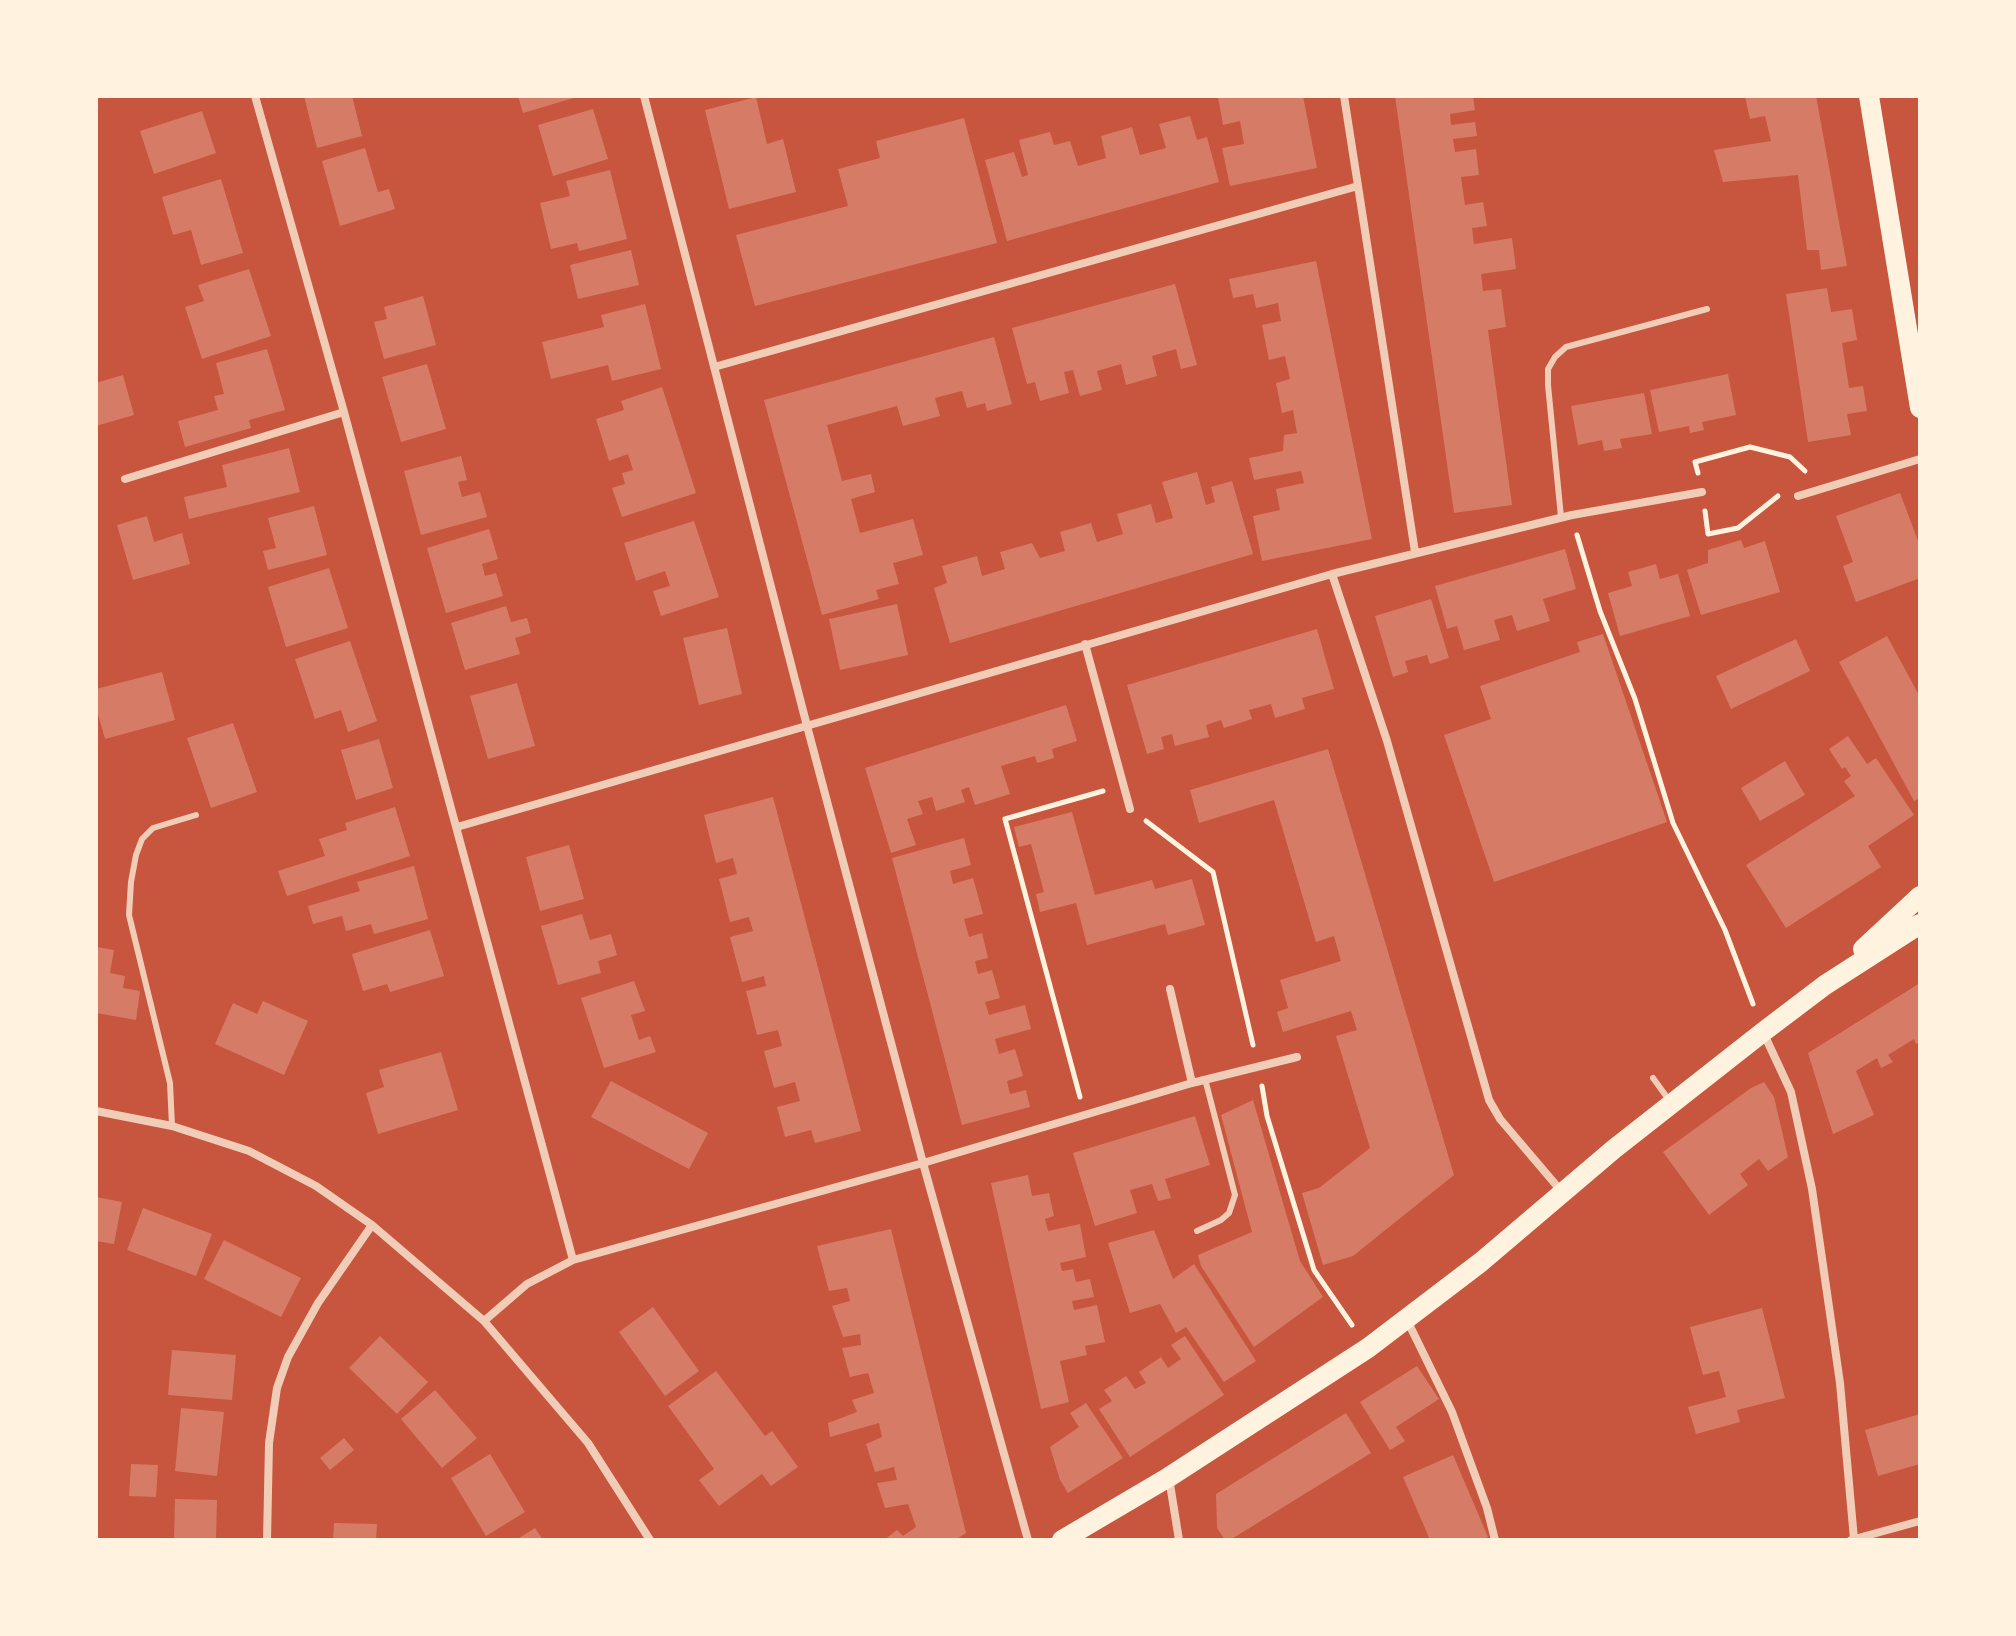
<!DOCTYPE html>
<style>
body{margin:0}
#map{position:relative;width:2016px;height:1636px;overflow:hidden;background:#c8553d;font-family:"IBM Plex Sans",sans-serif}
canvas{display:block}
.frame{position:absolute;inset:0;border:98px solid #fff3e0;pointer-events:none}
</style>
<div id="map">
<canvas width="2016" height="1636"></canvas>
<div class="frame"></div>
</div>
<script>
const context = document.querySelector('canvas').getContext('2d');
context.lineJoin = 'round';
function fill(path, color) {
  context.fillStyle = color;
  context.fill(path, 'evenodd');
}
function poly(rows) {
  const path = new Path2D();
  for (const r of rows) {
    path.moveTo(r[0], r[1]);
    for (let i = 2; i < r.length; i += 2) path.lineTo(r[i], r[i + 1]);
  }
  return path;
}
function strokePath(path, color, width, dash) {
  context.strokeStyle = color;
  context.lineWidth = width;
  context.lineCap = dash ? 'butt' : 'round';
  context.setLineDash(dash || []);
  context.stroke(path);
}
fill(poly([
 [304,96,352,96,362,136,317,148],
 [518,96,577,96,577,97,523,113],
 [1303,96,1317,168,1230,186,1222,148,1244,144,1240,121,1223,125,1218,97],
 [1395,96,1473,96,1475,110,1450,114,1451,125,1475,122,1477,136,1453,139,1455,152,1476,149,1479,175,1461,177,1465,205,1483,202,1487,226,1472,228,1474,244,1512,238,1516,269,1481,274,1483,291,1501,289,1506,327,1488,330,1512,505,1454,513],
 [1816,96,1847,266,1821,270,1819,250,1807,250,1798,175,1723,182,1714,150,1771,141,1765,116,1750,119,1745,97],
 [756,97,767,144,783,139,796,192,729,209,705,110],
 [593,109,608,159,553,176,538,125],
 [202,111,216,153,154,174,140,131],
 [1190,116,1197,140,1207,137,1219,182,1007,241,985,160,1014,152,1022,177,1028,175,1019,140,1050,132,1054,145,1070,141,1078,166,1106,158,1101,136,1132,127,1140,155,1166,148,1159,124],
 [964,118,997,243,755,306,736,235,848,206,838,169,880,158,876,141],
 [365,148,378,192,389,189,395,209,340,226,322,161],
 [610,170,627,239,579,251,577,243,551,249,540,203,570,196,566,181],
 [221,179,243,253,201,265,191,230,173,235,162,197],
 [631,250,639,285,578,299,570,265],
 [1316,261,1372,539,1262,561,1253,516,1280,510,1276,489,1304,483,1301,471,1254,480,1249,458,1283,451,1284,435,1297,433,1293,410,1282,413,1276,383,1290,379,1285,356,1269,360,1262,325,1281,321,1278,303,1256,308,1253,294,1233,298,1229,279],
 [249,269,271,336,202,359,185,307,204,301,198,285],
 [1175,284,1197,365,1181,369,1176,349,1152,356,1157,376,1126,385,1121,364,1097,371,1102,390,1080,396,1073,370,1064,372,1069,393,1040,401,1035,382,1027,384,1012,328],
 [1827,288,1831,312,1852,309,1857,340,1842,343,1849,388,1863,386,1867,411,1847,414,1851,435,1808,442,1786,294],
 [423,296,436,345,384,359,374,322,387,319,384,307],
 [645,304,661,369,612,381,608,365,551,379,542,342,604,327,601,315],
 [994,337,1012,404,987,411,985,403,967,408,962,391,935,398,940,416,903,426,897,406,827,425,842,481,871,474,875,492,851,499,860,533,913,519,923,555,893,563,899,584,876,590,879,599,822,615,764,400],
 [267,349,285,410,249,420,251,428,185,447,178,421,218,410,214,396,224,394,216,363],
 [427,364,446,429,401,442,382,377],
 [1728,374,1736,415,1702,422,1704,430,1690,433,1689,426,1659,432,1650,390],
 [123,375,134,415,96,426,96,383],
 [662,387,696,493,622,517,612,488,625,484,622,473,633,470,628,454,609,461,596,419,624,410,621,401],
 [1644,393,1652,434,1620,439,1622,448,1604,451,1602,440,1578,445,1571,406],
 [289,448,300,492,189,519,184,497,227,487,222,465],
 [461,456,467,480,458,482,462,497,480,492,487,517,421,535,404,471],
 [1197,472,1206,505,1215,502,1211,487,1232,481,1253,554,950,643,934,588,947,583,942,566,977,556,982,576,1005,569,1000,552,1032,543,1040,558,1065,551,1060,532,1091,523,1097,542,1123,534,1117,514,1151,504,1156,523,1173,518,1162,482],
 [1900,493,1920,546,1920,578,1856,602,1843,566,1853,562,1836,516],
 [314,506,327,555,268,570,263,551,276,548,268,518],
 [147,516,154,542,182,533,190,564,133,580,117,525],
 [694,521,719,597,661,616,653,591,670,586,665,571,636,581,624,543],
 [489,529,498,559,482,564,485,576,496,573,503,596,446,613,427,548],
 [1741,540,1744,548,1765,541,1780,592,1701,615,1687,570,1708,563,1708,550],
 [1565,549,1576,589,1543,599,1550,621,1517,631,1512,615,1494,620,1500,640,1464,650,1457,626,1447,629,1435,586],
 [1656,564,1660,579,1678,574,1690,616,1620,636,1608,593,1632,586,1628,572],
 [329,568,348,628,286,647,268,587],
 [1431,599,1449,658,1430,664,1427,655,1405,661,1408,672,1393,677,1375,616],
 [897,604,908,655,840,670,829,619],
 [506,606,511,622,527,618,531,633,515,638,520,654,465,670,451,623],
 [727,628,742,694,699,705,683,638],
 [1317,629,1334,689,1302,698,1305,709,1275,718,1271,704,1249,710,1252,719,1224,728,1221,720,1206,725,1209,737,1175,746,1172,734,1161,737,1164,749,1147,754,1127,685],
 [1603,634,1667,822,1494,882,1444,735,1491,719,1480,686,1580,652,1577,642],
 [1887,636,1920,697,1920,798,1914,801,1839,662],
 [1796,639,1810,671,1731,709,1716,676],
 [350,641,377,721,348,732,341,710,315,719,295,659],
 [162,672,175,720,105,739,96,707,96,689],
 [517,683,535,746,488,759,470,696],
 [1066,705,1077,741,1052,749,1054,758,1037,763,1035,756,1001,766,1010,794,975,805,969,787,961,790,965,802,936,811,932,797,918,801,923,814,907,819,916,845,891,853,865,768],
 [233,723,257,792,211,808,187,738],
 [1848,736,1867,764,1876,758,1914,815,1868,846,1881,867,1786,928,1746,865,1855,796,1844,781,1851,776,1845,767,1842,769,1829,749],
 [379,739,393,788,356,800,341,750],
 [1328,749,1454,1175,1353,1256,1323,1265,1302,1193,1319,1188,1370,1148,1336,1036,1357,1030,1351,1011,1283,1032,1277,1012,1288,1008,1280,980,1341,961,1334,936,1316,942,1274,800,1199,823,1190,790],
 [1785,761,1805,795,1760,821,1741,788],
 [773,797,861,1131,815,1143,811,1130,785,1137,777,1107,800,1101,795,1082,774,1088,764,1051,782,1046,778,1030,757,1035,746,991,766,986,764,976,742,982,730,937,753,931,749,917,730,922,719,879,737,874,733,858,716,863,704,815],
 [395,807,410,856,287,896,278,871,325,856,319,839,347,830,345,823],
 [1072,812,1095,895,1152,880,1155,889,1192,879,1205,925,1168,935,1165,924,1087,945,1076,903,1040,912,1036,894,1044,892,1031,844,1019,847,1014,827],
 [964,838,971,865,950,871,953,884,973,878,983,914,964,919,969,937,982,933,988,958,975,961,978,974,992,970,1000,998,985,1002,989,1015,1025,1005,1031,1029,995,1039,999,1054,1015,1049,1023,1076,1007,1081,1010,1094,1026,1090,1030,1107,962,1125,892,858],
 [569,845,584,899,540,911,526,857],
 [414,866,428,919,374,934,371,924,346,931,342,916,313,924,308,906,360,891,357,882],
 [582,914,590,940,611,934,617,955,598,961,601,973,558,985,541,926],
 [430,930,444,976,390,992,387,984,363,991,352,954],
 [96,947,114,950,110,973,125,976,123,988,140,991,136,1020,96,1013],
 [634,981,645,1011,631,1015,639,1040,650,1036,656,1052,604,1068,581,998],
 [1920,983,1920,1042,1916,1044,1914,1039,1888,1055,1893,1062,1881,1068,1877,1058,1856,1071,1874,1115,1833,1134,1808,1053],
 [263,1001,308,1021,284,1075,215,1044,233,1003,257,1014],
 [441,1052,458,1110,378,1134,366,1093,384,1087,379,1070],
 [611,1081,708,1133,689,1169,591,1117],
 [1764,1082,1774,1097,1788,1157,1768,1171,1759,1159,1740,1174,1748,1185,1709,1215,1663,1152,1751,1088],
 [1253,1100,1300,1261,1323,1297,1254,1347,1201,1266,1198,1255,1252,1232,1221,1115],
 [1195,1116,1210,1165,1165,1179,1171,1198,1158,1201,1152,1184,1130,1190,1137,1213,1095,1226,1073,1153],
 [1028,1175,1032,1196,1049,1193,1054,1216,1045,1219,1048,1231,1080,1224,1086,1257,1060,1263,1062,1271,1073,1269,1076,1282,1090,1279,1094,1297,1072,1301,1074,1310,1097,1305,1105,1342,1085,1346,1087,1355,1060,1361,1069,1402,1041,1409,991,1183],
 [96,1197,122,1202,114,1244,96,1241],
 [143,1208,212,1234,196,1276,127,1250],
 [891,1229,966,1533,955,1540,884,1540,897,1530,903,1536,916,1527,908,1504,885,1508,877,1483,897,1480,894,1467,875,1472,866,1444,882,1437,879,1423,830,1437,828,1423,857,1412,852,1400,874,1393,868,1373,850,1377,842,1348,861,1345,860,1334,843,1337,832,1306,850,1301,847,1288,829,1291,817,1246],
 [1154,1230,1173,1279,1194,1264,1256,1361,1224,1382,1186,1327,1176,1333,1160,1304,1130,1313,1108,1243],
 [224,1240,301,1278,281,1317,204,1279],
 [653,1307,699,1371,665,1396,619,1332],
 [1762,1308,1785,1398,1737,1410,1740,1422,1696,1434,1688,1407,1726,1397,1719,1371,1703,1375,1690,1327],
 [380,1336,428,1382,397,1414,349,1368],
 [1185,1336,1224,1395,1130,1457,1099,1409,1112,1401,1104,1390,1126,1376,1135,1389,1146,1383,1139,1372,1161,1357,1168,1368,1181,1359,1171,1345],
 [172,1350,236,1355,232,1400,168,1395],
 [1417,1366,1439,1399,1396,1427,1405,1441,1390,1450,1360,1402],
 [716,1371,765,1436,772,1431,798,1467,771,1486,762,1474,719,1506,699,1480,714,1469,668,1406],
 [435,1390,477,1438,442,1468,401,1419],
 [1086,1403,1123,1458,1068,1493,1060,1480,1050,1447,1079,1427,1070,1413],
 [181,1408,224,1412,217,1476,175,1471],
 [1346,1413,1371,1453,1230,1540,1225,1540,1217,1528,1216,1494],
 [1920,1414,1920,1464,1878,1476,1865,1430],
 [344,1438,354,1450,330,1470,320,1458],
 [490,1454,525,1512,486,1536,451,1478],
 [1453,1455,1488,1537,1482,1540,1430,1540,1403,1477],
 [131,1464,158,1465,156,1497,129,1496],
 [175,1499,217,1500,216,1540,174,1540],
 [334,1523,377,1524,376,1540,333,1540],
 [535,1528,543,1540,516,1540]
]), '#d67c66');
strokePath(poly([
 [1698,473,1695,462,1750,447,1790,457,1805,471],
 [1705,511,1708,534,1738,528,1778,496],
 [1577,535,1600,611,1635,699,1673,823,1725,930,1753,1004],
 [1146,821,1213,872,1253,1045],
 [1262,1086,1267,1116,1314,1270,1352,1325],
 [1080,1097,1005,819,1103,791]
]), '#fff3e0', 5);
strokePath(poly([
 [1561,517,1548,385,1548,369,1555,357,1566,347,1707,309],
 [1653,1078,1669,1100],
 [172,1126,170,1083,129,915,131,882,136,855,142,839,153,828,196,815],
 [1197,1231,1221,1220,1229,1213,1235,1195,1205,1079]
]), '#f1ccb7', 6);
strokePath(poly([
 [255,96,344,412,573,1260],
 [644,96,807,726,923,1163,1028,1540],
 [1344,96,1415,552],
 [714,367,1358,186],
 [125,479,344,412],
 [1798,496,1920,459],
 [1332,574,1387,741,1489,1100,1500,1119,1562,1192],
 [1085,644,1130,809],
 [457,827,1332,574,1572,515,1702,492],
 [1170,989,1192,1083],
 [1763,1032,1791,1092,1812,1189,1840,1383,1854,1539],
 [96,1111,172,1126,249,1151,316,1186,372,1225,484,1321,588,1443,650,1540],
 [1407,1320,1452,1412,1487,1508,1495,1540],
 [484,1321,527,1284,573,1260,923,1163,1192,1083,1297,1057],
 [1169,1478,1179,1540],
 [267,1540,269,1443,277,1388,288,1357,318,1303,372,1225],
 [1851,1540,1920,1521]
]), '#f1ccb7', 8);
strokePath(poly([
 [1869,96,1920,408],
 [1863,949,1920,896],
 [1062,1540,1169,1477,1368,1348,1481,1262,1614,1149,1763,1032,1825,985,1920,924]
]), '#fff3e0', 20);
</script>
